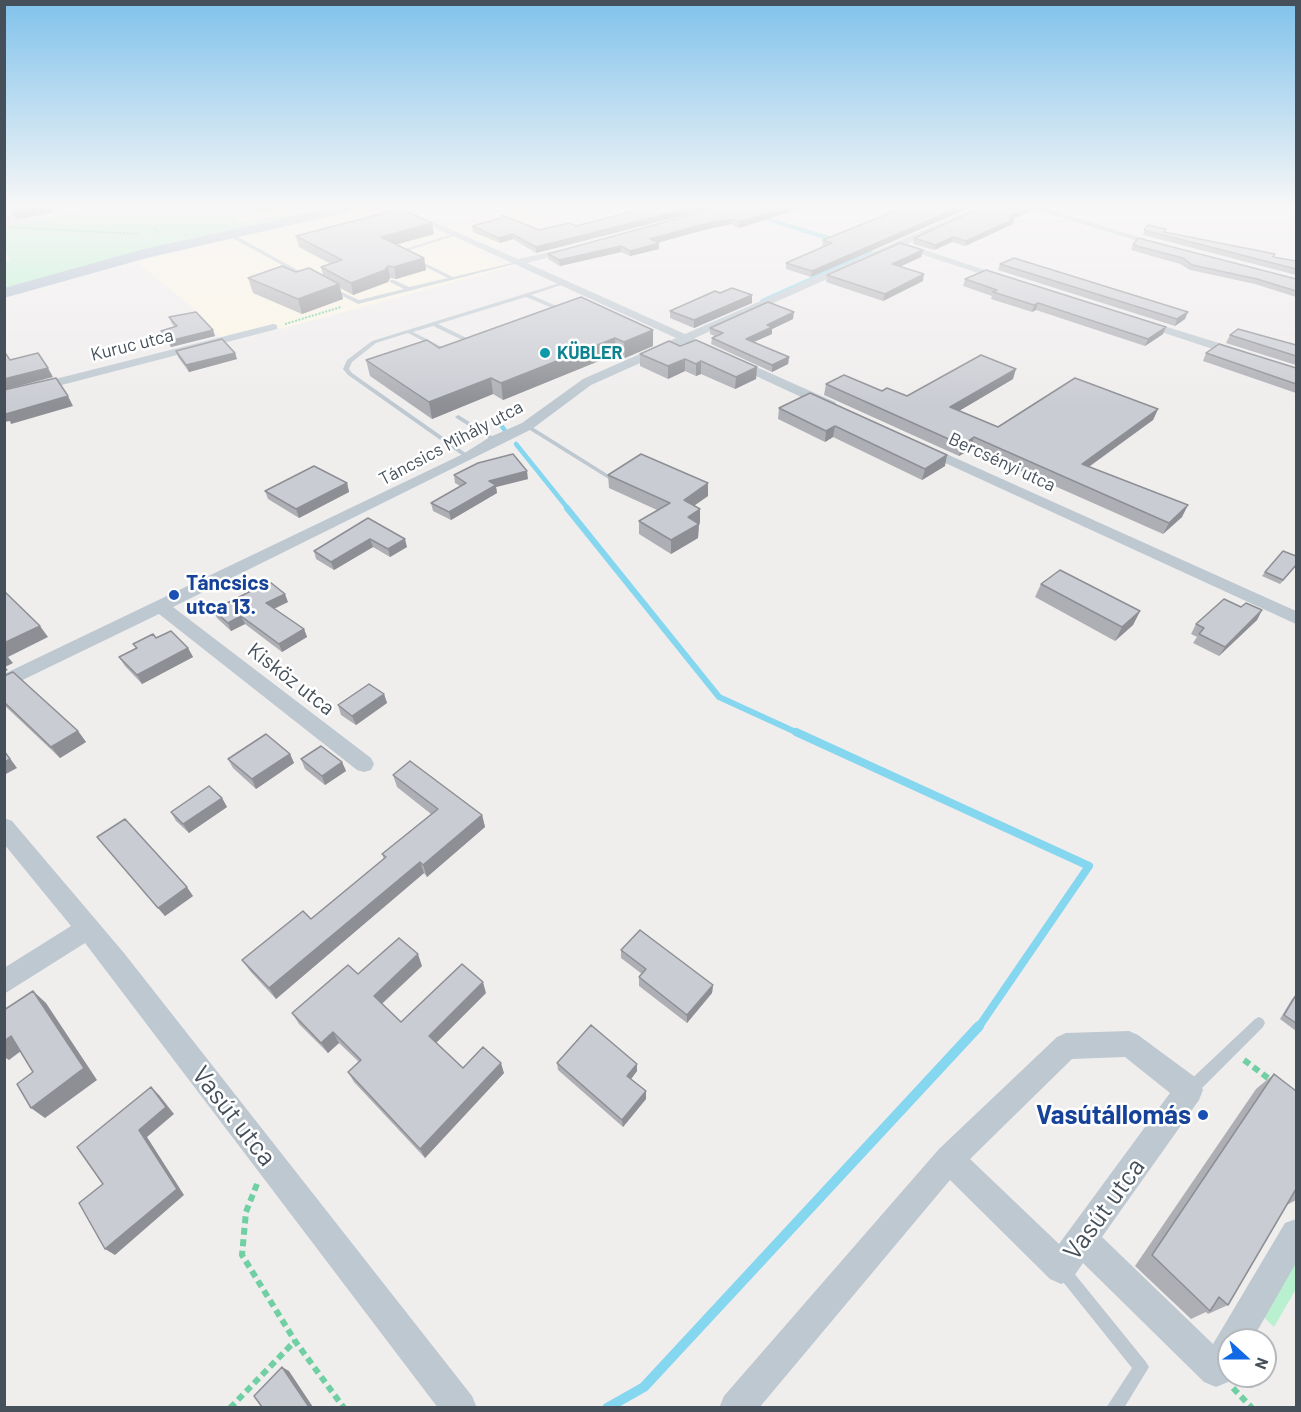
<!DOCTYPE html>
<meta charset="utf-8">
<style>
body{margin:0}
#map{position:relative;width:1301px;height:1412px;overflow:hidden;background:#f0eded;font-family:Barlow,sans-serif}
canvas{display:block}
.frame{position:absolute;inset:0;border:6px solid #45505b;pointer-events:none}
.north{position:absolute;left:1217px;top:1328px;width:60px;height:60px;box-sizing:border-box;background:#fff;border:2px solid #b5b9bd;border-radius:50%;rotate:111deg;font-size:16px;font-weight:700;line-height:24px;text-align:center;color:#45505b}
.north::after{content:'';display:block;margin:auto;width:21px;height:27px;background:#1269e5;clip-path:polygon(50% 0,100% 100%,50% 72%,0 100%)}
</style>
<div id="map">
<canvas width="1301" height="1412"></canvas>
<div class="frame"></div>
<div class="north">N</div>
</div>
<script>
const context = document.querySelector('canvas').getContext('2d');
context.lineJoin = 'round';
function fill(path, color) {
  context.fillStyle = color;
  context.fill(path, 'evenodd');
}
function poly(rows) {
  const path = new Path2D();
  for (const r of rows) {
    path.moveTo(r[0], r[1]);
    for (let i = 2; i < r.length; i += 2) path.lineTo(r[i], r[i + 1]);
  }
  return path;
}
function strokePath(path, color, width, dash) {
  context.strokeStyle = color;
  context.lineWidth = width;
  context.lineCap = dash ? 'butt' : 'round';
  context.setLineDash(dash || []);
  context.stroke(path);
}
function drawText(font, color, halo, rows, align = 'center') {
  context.font = font + ' Barlow,sans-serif';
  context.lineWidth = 5;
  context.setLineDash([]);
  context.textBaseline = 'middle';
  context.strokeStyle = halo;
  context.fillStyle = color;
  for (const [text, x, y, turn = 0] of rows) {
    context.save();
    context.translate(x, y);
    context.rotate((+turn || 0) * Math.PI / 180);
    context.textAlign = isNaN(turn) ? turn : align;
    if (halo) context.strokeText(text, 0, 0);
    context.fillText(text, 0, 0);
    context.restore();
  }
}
fill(poly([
 [205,208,403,208,450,229,521,209,564,227,478,252,510,267,281,329,273,324,220,338,199,313,134,260,242,232]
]), '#fcf6e5');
fill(poly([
 [4,208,59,208,52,209,54,212,47,214,49,217,43,220,10,226,5,226]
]), '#e1dedf');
fill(poly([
 [88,208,237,208,261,212,235,218,242,223,315,208,333,208,176,242,5,289,4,263,10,260,5,250,5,227],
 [1296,1241,1296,1289,1274,1327,1256,1310]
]), '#b9f0d0');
strokePath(poly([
 [758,216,836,241],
 [762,301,871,252,861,249]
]), '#85d6ef', 4);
strokePath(poly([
 [495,417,506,432],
 [516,444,569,510]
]), '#85d6ef', 4.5);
strokePath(poly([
 [567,508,719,697,800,734]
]), '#85d6ef', 6);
strokePath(poly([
 [796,732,1089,866,978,1028]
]), '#85d6ef', 8);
strokePath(poly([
 [607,1408,644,1387,979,1026]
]), '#85d6ef', 10);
strokePath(poly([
 [766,218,833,238],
 [4,227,140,234],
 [154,229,159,232],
 [285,324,341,307]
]), '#70cfa3', 2, [2, 1.5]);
strokePath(poly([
 [1244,1060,1272,1081],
 [257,1184,246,1212,242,1255,295,1341,344,1408],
 [1233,1388,1252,1408],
 [230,1408,295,1341]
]), '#70cfa3', 6, [7, 4.5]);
fill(poly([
 [225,232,229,232,310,277,306,278,225,234,225,232],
 [453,234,457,235,403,252,403,254,396,252,453,234],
 [416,259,453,277,516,262,518,263,358,304,329,289,333,288,359,300,404,289,390,282,390,280,394,280,409,287,448,278,414,261,416,259],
 [560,283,564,284,531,295,566,310,566,312,562,312,526,297,438,324,477,343,477,345,473,345,433,326,413,332,452,352,452,354,448,354,408,333,376,343,352,362,349,369,352,373,470,456,470,458,466,458,348,375,343,369,347,360,372,341,560,283],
 [458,415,460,416,498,440,493,441,456,418,455,417,458,415],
 [525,425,529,425,612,477,609,479,607,478,525,427,525,425],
 [1259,1017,1263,1019,1265,1023,1263,1027,1196,1094,1191,1095,1186,1094,1185,1089,1186,1084,1255,1019,1259,1017],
 [1064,1265,1069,1267,1146,1362,1149,1367,1146,1372,1124,1408,1106,1408,1132,1368,1059,1277,1057,1272,1059,1267,1064,1265]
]), '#bdc8d0');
fill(poly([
 [392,208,402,208,518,259,577,246,577,250,527,263,685,334,974,208,984,208,907,244,1012,279,1003,281,899,247,695,338,695,343,685,343,591,385,532,429,173,607,371,758,374,764,371,770,364,772,357,770,159,614,4,689,4,674,463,454,490,437,522,423,583,379,676,338,392,208],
 [1031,208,1043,208,1168,246,1160,248,1031,208],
 [1141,319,1245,351,1247,354,1237,357,1137,324,1137,320,1141,319],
 [273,324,277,325,277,329,4,400,4,392,273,324],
 [734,357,835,402,837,405,830,409,825,408,730,364,728,361,734,357],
 [922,443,1296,611,1296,624,917,450,917,444,922,443],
 [4,818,12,821,124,953,472,1396,477,1408,438,1408,85,943,4,994,4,968,71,926,4,844,4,818],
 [1129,1031,1138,1035,1199,1080,1203,1090,1199,1100,1102,1237,1213,1344,1285,1223,1296,1219,1296,1263,1252,1340,1229,1340,1229,1376,1231,1376,1228,1382,1216,1387,1204,1382,1083,1263,1072,1279,1061,1284,1050,1279,950,1180,759,1408,719,1408,724,1396,939,1149,1057,1037,1066,1033,1129,1031],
 [1125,1057,1170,1093,1059,1244,970,1159,1072,1059,1125,1057]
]), '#bdc8d0');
fill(poly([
 [331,208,354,208,347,212,147,258,4,298,4,288,144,249,331,208]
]), '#acbcce');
fill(poly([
 [8,208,52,208,54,212,16,219],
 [237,208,272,208,261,212],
 [645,208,712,208,536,253,513,239,500,243,473,232,472,226,539,230,576,226],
 [716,208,802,208,739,228,731,224,704,230,657,242,659,249,630,256,621,252,560,266,548,259,548,254],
 [902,208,969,208,811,277,786,269,786,263,824,246,822,246,823,240],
 [980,208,1032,208,1031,210,1014,219,1013,224,965,246,952,242,934,250,913,244,914,238],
 [1144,230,1165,232,1273,257,1296,261,1296,275,1143,235],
 [434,234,396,245,424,258,426,270,396,279,390,278,388,282,353,295,340,288,343,299,302,314,253,293,248,278,296,272,323,275,321,267,331,264,299,247,296,236],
 [1133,245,1296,279,1296,297,1255,284,1190,270,1180,264,1131,250],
 [923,250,921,257,900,267,923,281,883,301,826,282,827,275],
 [1000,264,1185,319,1175,326,998,270],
 [965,279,1163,334,1145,346,1036,310,1032,312,991,299,992,296,963,286],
 [581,297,653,346,625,358,616,354,503,400,493,394,432,419,370,376,366,360,439,348],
 [752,303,694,328,670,318,670,311],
 [169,317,215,336,171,347,164,337,161,331,175,327,172,324],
 [793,319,772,329,772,334,753,342,789,357,788,364,772,372,711,344,712,338,715,336,710,334,710,328],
 [1230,335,1296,345,1296,365,1226,343],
 [680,346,757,367,756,379,735,389,701,374,696,376,685,371,668,379,640,366,640,354],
 [176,351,235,353,237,359,189,372,178,357],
 [1206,353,1296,368,1296,393,1203,361],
 [1013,379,959,411,998,427,1158,409,1153,420,1089,467,1182,517,1163,534,971,449,959,456,824,395,826,384,907,396],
 [810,393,945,466,922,480,833,437,825,442,778,419,779,408],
 [454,475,528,479,496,487,497,493,451,520,433,511,431,503,460,486,455,483],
 [608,475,708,496,694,506,700,509,700,523,698,524,699,524,698,538,671,554,639,534,639,521,657,510,609,488],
 [347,483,349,492,299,518,268,499,265,491],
 [368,518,407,547,390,557,373,547,334,570,316,559,314,551],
 [1296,566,1280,584,1262,576,1265,572],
 [1041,584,1140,611,1133,625,1115,641,1035,597],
 [246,587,288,602,274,609,304,629,307,637,282,652,245,624,231,631,217,618,213,610,249,593],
 [1241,607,1262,610,1257,620,1219,656,1193,643,1197,637,1191,634,1196,624],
 [156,638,188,648,193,657,142,684,125,666,119,657,136,648,133,644],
 [4,676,78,731,86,742,60,758,4,705],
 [384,694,387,703,356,725,341,715,338,705],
 [290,754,294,763,256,789,233,768,228,759],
 [301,759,342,762,346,771,325,785,305,769],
 [393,775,482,815,485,827,427,877,424,873,276,999,250,971,242,960,311,919,384,859,382,854,431,814,397,787],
 [222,798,227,807,189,833,176,821,171,812],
 [97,837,193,896,165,916],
 [621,950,713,985,712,993,687,1023,639,986,639,977,642,974,621,958],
 [422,966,382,1004,401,1022,486,993,436,1043,463,1068,504,1073,425,1158,354,1082,348,1072,359,1062,339,1043,328,1053,299,1024,292,1013,358,974],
 [1296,995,1296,1031,1280,1019,1292,999],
 [557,1063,637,1071,631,1079,646,1091,646,1099,623,1127,558,1070],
 [1274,1074,1296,1091,1296,1200,1287,1205,1228,1305,1208,1314,1206,1312,1191,1319,1135,1266,1256,1089]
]), '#aeafb5');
fill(poly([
 [19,208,52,208,54,212,16,219,12,209],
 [260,208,272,208,261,212],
 [691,208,712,208,536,253,536,247],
 [786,208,802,208,739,228,739,222],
 [958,208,969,208,811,277,812,271],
 [1027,208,1032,208,1031,210,1014,219,1013,224,965,246,966,241],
 [732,219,731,224,704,230,650,245,650,239,704,224],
 [432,223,434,234,383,248,381,237],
 [512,234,513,239,500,243,499,238],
 [953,237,952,242,934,250,936,245],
 [659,243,659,249,630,256,630,251],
 [621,246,621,252,560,266,559,260],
 [923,250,921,257,890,271,892,264],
 [424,258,426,270,396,279,394,267],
 [388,266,390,278,388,282,353,295,351,283],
 [924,274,923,281,883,301,885,294],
 [339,284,343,299,302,314,298,299],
 [752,295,752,303,694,328,694,320],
 [1038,303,1036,310,1032,312,1034,305],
 [794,312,793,319,772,329,772,334,745,346,746,339,767,325],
 [1188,312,1185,319,1175,326,1177,319],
 [1166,327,1163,334,1145,346,1148,339],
 [213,330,215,336,171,347,169,341],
 [653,330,653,346,625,358,624,342],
 [615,338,616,354,503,400,501,383],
 [235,353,237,359,189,372,186,365],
 [789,357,788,364,772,372,772,365],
 [685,359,685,371,668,379,668,366],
 [701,361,701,374,696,376,696,364],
 [757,367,756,379,735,389,736,377],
 [48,368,53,377,4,390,4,379],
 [1016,369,1013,379,947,418,950,407],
 [491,378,493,394,432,419,429,402],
 [68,396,73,406,11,424,10,421,4,422,4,411],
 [1158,409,1153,420,1077,475,1082,464],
 [835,426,833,437,825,442,826,431],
 [974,437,971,449,959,456,962,445],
 [947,455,945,466,922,480,925,469],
 [527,471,528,479,496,487,497,493,451,520,449,512,489,481],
 [347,483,349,492,299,518,296,509],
 [708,483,708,496,683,513,684,500],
 [1188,505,1182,517,1163,534,1169,523],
 [700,509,700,523,687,530,688,517],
 [699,524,698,538,671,554,671,540],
 [370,539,373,547,334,570,331,562],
 [405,539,407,547,390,557,388,549],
 [1296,565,1296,566,1280,584,1283,580],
 [285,594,288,602,269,611,266,603],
 [1262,610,1257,620,1219,656,1225,647],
 [1140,611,1133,625,1115,641,1122,627],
 [241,616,245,624,231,631,228,623],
 [40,626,48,637,8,657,13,663,5,667,8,670,4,672,4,643],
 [304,629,307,637,282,652,279,644],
 [188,648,193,657,142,684,137,675],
 [384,694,387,703,356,725,352,716],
 [78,731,86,742,60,758,51,747],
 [4,750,17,768,4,775],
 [290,754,294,763,256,789,252,779],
 [342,762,346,771,325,785,322,776],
 [222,798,227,807,189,833,183,824],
 [482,815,485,827,427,877,423,865],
 [420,862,424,873,276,999,269,988],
 [187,887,193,896,165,916,158,908],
 [418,954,422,966,379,1006,374,996],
 [483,982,486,993,433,1046,429,1036],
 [713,985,712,993,687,1023,687,1015],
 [33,991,46,1003,97,1080,45,1118,31,1108,84,1068],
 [333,1032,339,1043,328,1053,321,1043],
 [11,1036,25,1048,9,1060,4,1057,4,1041],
 [501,1063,504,1073,425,1158,420,1149],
 [637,1064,637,1071,628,1083,627,1076],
 [151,1087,159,1095,174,1114,147,1137,184,1195,115,1255,105,1249],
 [646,1091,646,1099,623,1127,622,1120],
 [282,1367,289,1371,313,1407,309,1407]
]), '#8d8f94');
const building = poly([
 [645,208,691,208,536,247,512,234,499,238,472,226,501,218,502,215,539,230,569,223,576,226,645,208],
 [716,208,786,208,739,222,732,219,704,224,650,239,659,243,630,251,621,246,559,260,548,254,716,208],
 [902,208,958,208,812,271,786,263,832,243,823,240,902,208],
 [980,208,1027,208,1009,217,1014,219,966,241,953,237,936,245,914,238,980,208],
 [400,209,432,223,381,237,424,258,394,267,388,266,385,270,351,283,321,267,342,260,296,236,400,209],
 [1148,225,1166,229,1164,232,1275,254,1273,257,1296,261,1296,269,1144,230,1148,225],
 [1138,238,1296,279,1296,291,1257,279,1192,265,1183,258,1133,245,1138,238],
 [900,243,923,250,892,264,924,274,885,294,827,275,900,243],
 [1014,258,1188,312,1177,319,1000,264,1014,258],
 [282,266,296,272,309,268,339,284,298,299,248,278,282,266],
 [986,270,1166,327,1148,339,1038,303,1034,305,993,292,997,290,965,279,986,270],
 [732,288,752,295,694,320,670,311,715,291,720,293,732,288],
 [581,297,653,330,624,342,615,338,501,383,491,378,429,402,366,360,427,340,439,348,581,297],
 [768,302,794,312,767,325,772,327,746,339,789,357,772,365,712,338,723,333,710,328,768,302],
 [196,312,213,330,169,341,161,331,177,326,169,317,196,312],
 [1238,329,1296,345,1296,356,1230,335,1238,329],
 [222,339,235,353,186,365,176,351,222,339],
 [696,340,757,367,736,377,701,361,696,364,685,359,668,366,640,354,669,341,680,346,696,340],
 [1219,344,1296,368,1296,384,1206,353,1219,344],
 [4,351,10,360,38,353,48,368,4,379,4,351],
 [981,355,1016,369,950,407,998,427,1075,378,1158,409,1082,464,1188,505,1169,523,974,437,962,445,826,384,844,375,882,391,887,388,907,396,981,355],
 [56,378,68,396,6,414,4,411,4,390,56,378],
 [810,393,947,455,925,469,835,426,826,431,779,408,810,393],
 [513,454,527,471,489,481,496,485,449,512,431,503,466,483,454,475,478,463,513,454],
 [641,454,708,483,684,500,700,509,688,517,699,524,671,540,639,521,670,503,608,475,641,454],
 [314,466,347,483,296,509,265,491,314,466],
 [368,518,405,539,388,549,370,539,331,562,314,551,368,518],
 [1283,551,1296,556,1296,565,1283,580,1265,572,1283,551],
 [1060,570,1140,611,1122,627,1041,584,1060,570],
 [265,578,285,594,266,603,304,629,279,644,241,616,228,623,213,610,251,591,246,587,265,578],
 [4,591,40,626,4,643,4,591],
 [1224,599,1241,607,1246,603,1262,610,1225,647,1199,634,1204,628,1196,624,1224,599],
 [171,631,188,648,137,675,119,657,137,648,133,644,153,634,156,638,171,631],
 [13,672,78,731,51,747,4,702,4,676,13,672],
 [369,684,384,694,352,716,338,705,369,684],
 [266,734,290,754,252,779,228,759,266,734],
 [321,746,342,762,322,776,301,759,321,746],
 [4,751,10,759,4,762,4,751],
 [410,761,482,815,423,865,420,862,269,988,242,960,303,911,311,919,386,857,382,854,438,809,393,775,410,761],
 [209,786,222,798,183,824,171,812,209,786],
 [125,819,187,887,158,908,97,837,125,819],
 [640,930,713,985,687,1015,639,977,646,969,621,950,640,930],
 [399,938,418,954,374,996,401,1022,462,964,483,982,429,1036,463,1068,483,1047,501,1063,420,1149,348,1072,361,1060,333,1032,321,1043,292,1013,348,965,358,974,399,938],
 [33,991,84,1068,31,1108,17,1084,33,1072,11,1036,4,1041,4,1010,33,991],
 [1296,995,1296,1023,1284,1015,1296,995],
 [591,1025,637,1064,627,1076,646,1091,622,1120,557,1063,591,1025],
 [1274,1074,1296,1091,1296,1189,1228,1305,1219,1297,1210,1311,1152,1255,1274,1074],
 [151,1087,166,1107,139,1130,177,1189,105,1249,79,1203,103,1184,77,1147,151,1087],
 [282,1367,309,1407,262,1407,254,1396,282,1367]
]);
fill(building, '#caccd3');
strokePath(building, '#8d8f94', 1.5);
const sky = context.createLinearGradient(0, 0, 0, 405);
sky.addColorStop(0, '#80c2eb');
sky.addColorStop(0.51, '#f8f7f7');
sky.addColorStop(1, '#f8f7f700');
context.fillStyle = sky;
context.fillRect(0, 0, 1301, 405);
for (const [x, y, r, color] of [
 [545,353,6,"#0f9aa8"],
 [174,595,6,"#1a4fb4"],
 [1203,1115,6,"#1a4fb4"]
]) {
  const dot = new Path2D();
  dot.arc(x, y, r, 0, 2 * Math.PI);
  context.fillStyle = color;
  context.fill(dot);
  strokePath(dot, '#fff', 2);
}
drawText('18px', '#45505b', '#fff', [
 ["Kuruc utca",132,345,-14],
 ["Táncsics Mihály utca",451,443,-28],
 ["Bercsényi utca",1002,462,25]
]);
drawText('bold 18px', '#0d838f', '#fff', [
 ["KÜBLER",557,353]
], 'left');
drawText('bold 21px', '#164399', '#fff', [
 ["Táncsics",186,583],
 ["utca 13.",186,607]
], 'left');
drawText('21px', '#45505b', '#fff', [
 ["Kisköz utca",291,679,38]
]);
drawText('bold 26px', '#164399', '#fff', [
 ["Vasútállomás",1191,1115]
], 'right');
drawText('26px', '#45505b', '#fff', [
 ["Vasút utca",234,1116,52],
 ["Vasút utca",1104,1209,-54]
]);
</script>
